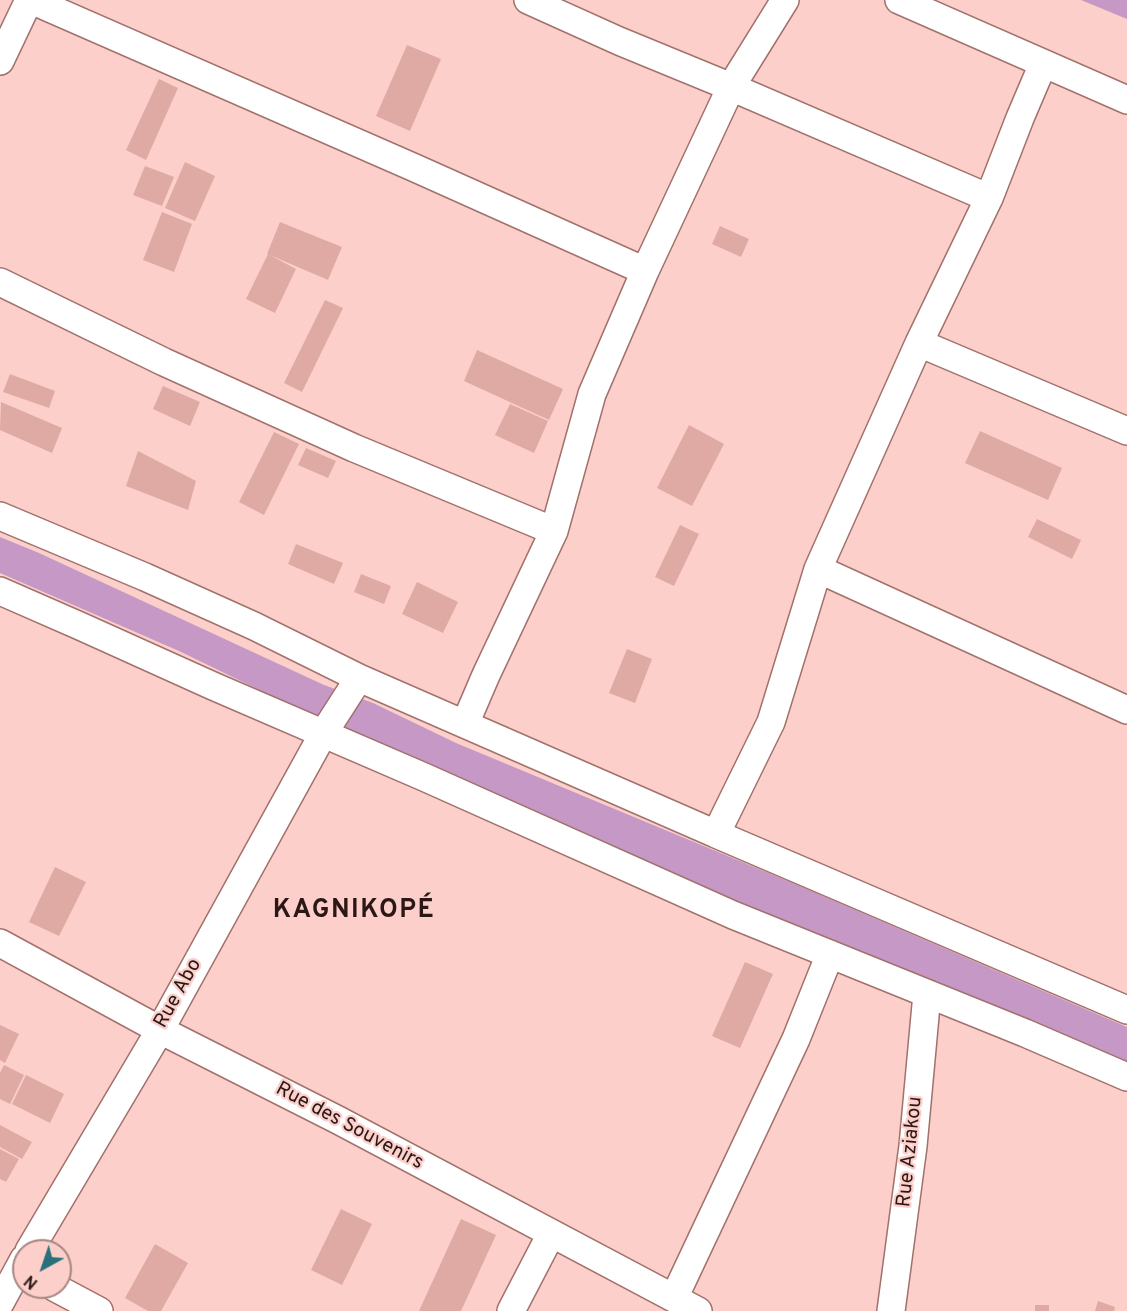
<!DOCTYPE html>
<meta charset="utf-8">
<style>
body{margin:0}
#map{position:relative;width:1127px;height:1311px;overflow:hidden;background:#fccfca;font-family:Overpass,sans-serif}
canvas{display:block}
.north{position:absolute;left:12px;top:1239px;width:60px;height:60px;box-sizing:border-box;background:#fccfca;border:2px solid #a88682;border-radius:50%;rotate:220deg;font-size:16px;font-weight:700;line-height:24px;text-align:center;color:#2b1816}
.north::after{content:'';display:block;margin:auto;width:21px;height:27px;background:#28717a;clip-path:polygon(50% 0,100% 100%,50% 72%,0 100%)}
</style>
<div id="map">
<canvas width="1127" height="1311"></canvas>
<div class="north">N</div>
</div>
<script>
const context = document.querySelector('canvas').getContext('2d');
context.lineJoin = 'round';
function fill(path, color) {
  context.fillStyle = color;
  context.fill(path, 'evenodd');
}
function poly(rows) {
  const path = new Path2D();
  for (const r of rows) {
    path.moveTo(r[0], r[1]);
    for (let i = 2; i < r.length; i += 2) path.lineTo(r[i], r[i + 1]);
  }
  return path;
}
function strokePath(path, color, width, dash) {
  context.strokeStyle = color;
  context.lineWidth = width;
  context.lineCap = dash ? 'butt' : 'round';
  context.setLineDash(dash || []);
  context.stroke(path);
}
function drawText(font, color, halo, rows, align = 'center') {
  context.font = font + ' Overpass,sans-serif';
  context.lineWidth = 4.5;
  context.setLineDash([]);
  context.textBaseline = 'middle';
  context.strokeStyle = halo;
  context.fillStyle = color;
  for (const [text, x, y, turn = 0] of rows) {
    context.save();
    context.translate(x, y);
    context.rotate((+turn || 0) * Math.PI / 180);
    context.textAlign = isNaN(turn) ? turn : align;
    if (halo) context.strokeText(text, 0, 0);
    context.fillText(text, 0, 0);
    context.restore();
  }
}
fill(poly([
 [1081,0,1127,0,1127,19],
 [0,537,39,553,324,685,373,703,456,743,795,884,1127,1027,1127,1066,961,994,618,851,313,716,179,651,0,573]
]), '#c698c6');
fill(poly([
 [407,45,441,59,410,131,376,116],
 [159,79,178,88,146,160,126,150],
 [185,162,215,176,195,221,165,208],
 [145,166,174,177,162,206,133,195],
 [162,212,192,224,174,272,143,260],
 [280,222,342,247,328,280,270,255,296,269,275,313,246,299,268,254,267,254],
 [720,226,749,239,741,257,712,244],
 [325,300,343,308,302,392,284,383],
 [477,350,563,389,549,420,464,381],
 [10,374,55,391,49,408,3,392],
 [163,386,200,402,190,426,153,409],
 [1,402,62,428,52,453,0,430],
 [510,404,548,421,534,453,495,435],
 [689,425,724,444,692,506,657,488],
 [980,431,1062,468,1048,500,965,463],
 [274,432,299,444,264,515,239,502],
 [306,448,336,461,328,478,298,465],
 [138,451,196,481,188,510,126,486],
 [1037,519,1081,540,1072,559,1028,537],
 [680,525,699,534,674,586,655,577],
 [296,544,343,563,334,584,288,564],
 [361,574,391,586,384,604,354,592],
 [417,582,458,602,443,633,402,614],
 [627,649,652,659,635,703,609,693],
 [55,867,86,882,59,936,29,922],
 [745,962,773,974,740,1048,712,1036],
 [0,1025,19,1034,5,1063,0,1060],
 [4,1065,24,1075,10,1104,0,1099,0,1073],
 [26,1075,64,1094,50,1123,12,1104],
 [0,1125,32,1142,22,1159,0,1147],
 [0,1149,19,1159,6,1182,0,1179],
 [341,1209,372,1224,342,1285,311,1270],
 [461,1219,496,1235,461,1311,419,1311],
 [155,1244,188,1263,161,1311,148,1311,125,1298],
 [1098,1301,1115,1307,1114,1311,1095,1311],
 [1035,1305,1049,1305,1049,1311,1035,1311]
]), '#dfaaa3');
const minor = poly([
 [31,0,415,168,645,271],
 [528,0,619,41,731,87,989,198],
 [899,0,1127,100],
 [0,61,29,0],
 [0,282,164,362,354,448,554,531],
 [919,343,1127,431],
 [0,516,145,577,254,626,359,678,716,834,771,722,818,569,919,343,989,198,1020,118,1043,64],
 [818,569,1127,710],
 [0,591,80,626,213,686,424,777,733,915,1025,1033,1127,1077],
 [465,724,486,675,554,531,592,394,645,271,731,87,785,0],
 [716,834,1127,1010],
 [0,943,160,1030,338,1120,698,1311],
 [29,1251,160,1030,323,734,359,678],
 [54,1287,99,1311],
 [674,1298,796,1039,830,954],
 [0,1303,24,1259],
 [511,1311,551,1234],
 [891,1311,913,1146,927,994]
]);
strokePath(minor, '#a2716b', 30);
strokePath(minor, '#fff', 27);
drawText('20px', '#2b1816', '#fccfca', [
 ["Rue Abo",179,994,-61],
 ["Rue des Souvenirs",349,1127,28],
 ["Rue Aziakou",911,1152,-84]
]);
context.letterSpacing = '1.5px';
drawText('bold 26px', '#2b1816', '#fccfca', [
 ["KAGNIKOPÉ",354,912]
]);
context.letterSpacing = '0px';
</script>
